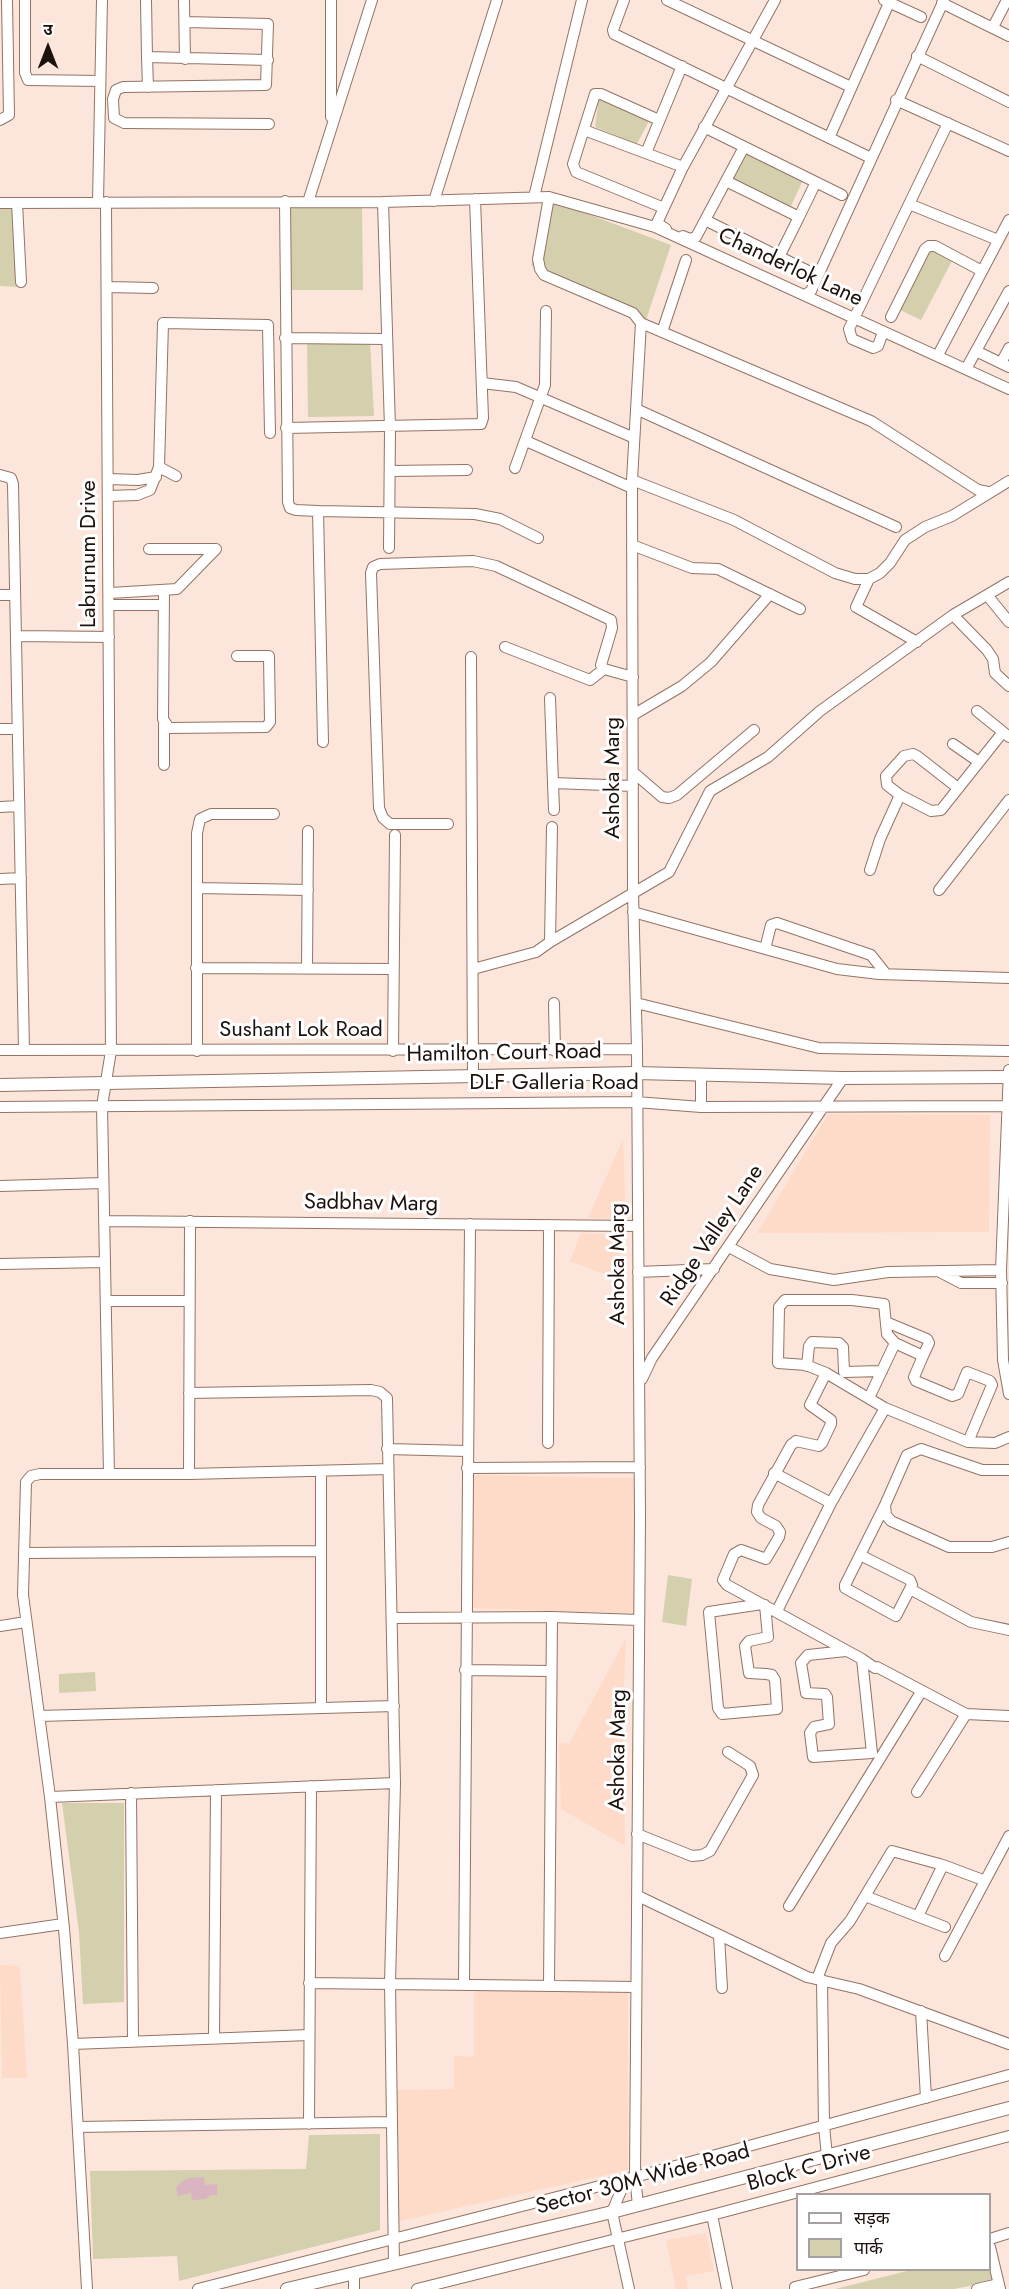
<!DOCTYPE html>
<meta charset="utf-8">
<style>
body{margin:0}
#map{position:relative;width:1009px;height:2289px;overflow:hidden;background:#fce6db;font-family:Jost,"Noto Sans Devanagari",sans-serif}
canvas{display:block}
.legend{position:absolute;left:796px;top:2193px;width:195px;height:78px;box-sizing:border-box;background:#fff;border:2px solid #a5a09d;margin:0;padding:8px 10px;list-style:none;font-size:18px;color:#1d110b}
.legend li{display:flex;align-items:center;gap:12px;height:30px}
.legend b{width:30px;border:2px solid #a5a09d}
.north{position:absolute;left:18px;top:18px;width:60px;height:60px;-webkit-text-stroke:4px #fff;paint-order:stroke;rotate:0deg;font-size:16px;font-weight:700;line-height:24px;text-align:center;color:#1d110b}
.north::after{content:'';display:block;margin:auto;width:21px;height:27px;background:#1d110b;clip-path:polygon(50% 0,100% 100%,50% 72%,0 100%)}
</style>
<div id="map">
<canvas width="1009" height="2289"></canvas>
<ul class="legend">
<li><b style="height:8px;background:#fff"></b>सड़क</li>
<li><b style="height:16px;background:#d4cfad"></b>पार्क</li>
</ul>
<div class="north">उ</div>
</div>
<script>
const context = document.querySelector('canvas').getContext('2d');
context.lineJoin = 'round';
function fill(path, color) {
  context.fillStyle = color;
  context.fill(path, 'evenodd');
}
function poly(rows) {
  const path = new Path2D();
  for (const r of rows) {
    path.moveTo(r[0], r[1]);
    for (let i = 2; i < r.length; i += 2) path.lineTo(r[i], r[i + 1]);
  }
  return path;
}
function strokePath(path, color, width, dash) {
  context.strokeStyle = color;
  context.lineWidth = width;
  context.lineCap = dash ? 'butt' : 'round';
  context.setLineDash(dash || []);
  context.stroke(path);
}
function drawText(font, color, halo, rows, align = 'center') {
  context.font = font + ' Jost,sans-serif';
  context.lineWidth = 6;
  context.setLineDash([]);
  context.textBaseline = 'middle';
  context.strokeStyle = halo;
  context.fillStyle = color;
  for (const [text, x, y, turn = 0] of rows) {
    context.save();
    context.translate(x, y);
    context.rotate((+turn || 0) * Math.PI / 180);
    context.textAlign = isNaN(turn) ? turn : align;
    if (halo) context.strokeText(text, 0, 0);
    context.fillText(text, 0, 0);
    context.restore();
  }
}
fill(poly([
 [828,1114,990,1115,989,1232,757,1233],
 [623,1139,626,1219,588,1218],
 [581,1233,620,1235,620,1280,570,1261],
 [474,1475,634,1478,639,1614,471,1608],
 [626,1638,623,1706,625,1846,561,1809,559,1743,569,1744],
 [0,1965,13,1965,20,1968,27,2078,2,2078],
 [628,1990,628,2170,396,2222,397,2090,454,2089,454,2056,474,2057,474,1991],
 [706,2233,714,2271,686,2276,688,2289,676,2289,666,2240]
]), '#fedac9');
fill(poly([
 [599,97,650,119,637,144,595,127],
 [744,151,803,180,790,208,730,178],
 [555,202,671,245,646,320,531,265],
 [288,205,362,205,363,290,288,290],
 [0,206,15,206,19,287,0,286],
 [930,249,952,261,921,320,900,310],
 [307,342,370,342,374,416,308,417],
 [668,1575,692,1579,686,1626,662,1622],
 [95,1672,96,1691,59,1693,59,1674],
 [62,1803,124,1803,124,2002,83,2004,79,1932],
 [380,2134,380,2230,179,2281,177,2256,93,2259,90,2171,306,2169,309,2135],
 [990,2264,994,2281,954,2289,835,2289,911,2270,990,2270]
]), '#d4cfad');
fill(poly([
 [204,2177,205,2185,217,2184,217,2195,210,2195,206,2199,192,2200,191,2193,178,2196,176,2188,181,2182,189,2178]
]), '#dbb4c1');
const minor = poly([
 [25,0,25,73,28,80,100,81],
 [146,0,147,57],
 [184,0,185,59],
 [624,0,613,30,614,34,871,158],
 [667,0,851,87],
 [884,0,921,17],
 [942,3,1009,36],
 [185,22,268,24,266,85,123,87,116,90,113,99,114,118,124,123,269,124],
 [993,27,1007,0],
 [917,56,1009,102],
 [148,87,147,57,268,60],
 [896,100,1009,151],
 [331,117,331,0],
 [0,120,9,115,7,0],
 [659,120,601,94,595,94,573,164,576,172,664,208],
 [704,127,842,195],
 [584,130,683,167],
 [829,138,889,3],
 [646,153,682,66],
 [726,181,799,217,816,182],
 [534,197,582,0],
 [549,197,538,259,540,269,544,275,633,313,641,323],
 [285,201,288,502,290,508,296,510,318,511],
 [434,201,497,0],
 [98,202,102,0],
 [106,202,111,1051,102,1106,109,1474],
 [308,202,372,0],
 [383,202,390,428,389,548],
 [0,203,383,202,549,197,655,227,1009,389],
 [17,203,21,282],
 [909,204,998,240],
 [705,220,810,272],
 [666,229,657,223,683,167,775,0],
 [683,236,690,239,696,237,744,147],
 [779,257,799,217],
 [109,287,153,288],
 [805,295,811,291,944,0],
 [891,317,925,249,929,246,935,246,982,271],
 [641,323,871,421,978,490,988,492],
 [662,332,686,260],
 [883,332,878,346,873,348,852,339,849,329,948,123],
 [285,338,387,339],
 [976,351,1009,367],
 [938,355,1009,220],
 [1001,363,1009,348],
 [966,369,1009,291],
 [482,383,516,387,632,437],
 [636,409,896,527],
 [286,428,481,424,483,418,475,199],
 [526,441,632,488],
 [159,467,176,476],
 [515,468,545,385,546,311],
 [390,471,467,470],
 [0,475,11,478,13,484,24,1050],
 [109,479,138,480,156,477],
 [632,480,734,520,835,573,855,579,869,579,880,573,890,563,905,540,925,527,952,516,1009,481],
 [109,496,137,495,150,490,159,467,163,323,268,325,270,433],
 [632,545,692,568,718,569,800,609],
 [869,579,856,607,917,642],
 [164,590,163,719,169,728,266,727,270,722,269,656,237,656],
 [110,593,177,589,216,549,149,549],
 [0,595,14,595],
 [987,595,1009,582],
 [110,605,164,605],
 [953,615,987,650,993,659,995,673,1009,686],
 [18,636,109,637],
 [505,647,590,680,604,669],
 [471,657,473,1076],
 [550,698,553,783,633,786],
 [977,711,1003,732],
 [633,715,682,686,711,662,770,594],
 [0,729,18,729],
 [323,742,318,511,475,514,500,519,538,538],
 [953,744,979,762],
 [164,765,164,724],
 [633,772,662,797,669,798,677,795,754,730],
 [553,783,554,810],
 [900,795,931,811,941,810,1003,732,1009,737],
 [0,807,19,806],
 [448,824,390,824,383,818,379,808,371,573,373,567,380,564,473,561,496,566,611,620,612,628,601,665,604,669,633,677],
 [870,870,880,839,900,795,887,785,886,776,904,756,913,754,917,756,958,788],
 [0,879,21,878],
 [197,888,308,890],
 [939,890,1009,800],
 [633,912,837,969,879,974,1009,978],
 [550,942,669,872,710,791,768,757,820,711,953,615,987,595,1009,622],
 [765,949,771,925,777,923,871,955,886,974],
 [196,968,393,969],
 [307,969,308,831],
 [473,969,536,952,550,942,552,827],
 [554,1003,555,1051],
 [636,1003,819,1048,1009,1051],
 [0,1050,637,1049],
 [197,1051,197,833,200,819,211,814,274,814],
 [393,1051,395,835],
 [1009,1070,1001,1270,1003,1360,1009,1394],
 [0,1107,636,1102,701,1107,1006,1106],
 [701,1107,701,1074],
 [0,1186,103,1183],
 [104,1221,638,1226],
 [729,1247,770,1269,834,1280,888,1272,1001,1270],
 [0,1264,105,1262],
 [938,1271,961,1283,1002,1283],
 [638,1272,714,1269],
 [106,1301,189,1301],
 [886,1322,927,1339,929,1343,923,1356],
 [807,1366,809,1346,812,1342,839,1343,843,1347,844,1372,882,1371],
 [826,1373,806,1365,778,1363,779,1307,785,1300,852,1300,884,1304,887,1334,895,1343],
 [642,1379,652,1358,843,1078],
 [189,1393,371,1390,380,1392,387,1398,395,1783,390,1983,394,2264],
 [869,1398,895,1343,923,1356,914,1377,916,1381,952,1396,958,1394,967,1372,990,1381,992,1385,968,1442],
 [885,1408,826,1373,810,1405,831,1420,831,1424,822,1443,819,1446,796,1441,791,1445,758,1505,757,1512,761,1518,776,1526,780,1532,779,1537,766,1559,741,1550,734,1554,723,1580,727,1585,862,1659,875,1668,877,1667,966,1714,1009,1716],
 [548,1443,549,1225],
 [387,1449,467,1451],
 [467,1468,640,1467],
 [1009,1470,982,1470,921,1449,907,1455,885,1505,886,1515,891,1521,949,1547,992,1547,1009,1542],
 [774,1473,831,1503],
 [189,1474,190,1221],
 [24,1553,321,1551],
 [860,1555,910,1580,912,1585,896,1616,845,1588,845,1585,885,1505],
 [910,1589,971,1622,1009,1630],
 [762,1604,709,1612,718,1708,722,1714,777,1709,775,1680,772,1675,766,1674,749,1673,745,1646,749,1641,768,1637,765,1605],
 [777,1611,831,1503,885,1408,968,1442,995,1443,1009,1437],
 [392,1618,552,1617,639,1620],
 [0,1626,26,1622],
 [846,1651,808,1655,801,1663,806,1693,825,1694,827,1697,829,1724,814,1727,810,1733,813,1757,872,1753,862,1659],
 [465,1670,551,1671],
 [321,1708,321,1471],
 [39,1716,394,1706],
 [917,1792,966,1714],
 [131,1793,133,2041],
 [50,1797,395,1783],
 [637,1834,692,1856,702,1855,710,1851,753,1775,750,1766,728,1752],
 [638,1896,807,1977,859,1989,1009,2044],
 [865,1896,945,1927],
 [789,1906,921,1692],
 [918,1916,943,1865,983,1880],
 [0,1933,63,1924],
 [719,1936,722,1988],
 [945,1956,1009,1836],
 [817,1979,831,1943,850,1921,892,1851,943,1865],
 [822,1980,824,2126,827,2156],
 [309,1983,636,1987],
 [464,1984,470,1224],
 [549,1986,552,1617],
 [921,2011,926,2098],
 [214,2038,216,1790],
 [73,2044,309,2035],
 [309,2124,311,1786],
 [78,2127,392,2122],
 [626,2179,612,2212,629,2289],
 [638,2205,635,2177,640,1518,637,1049,633,893,632,480,641,323],
 [712,2215,727,2289],
 [990,2239,1009,2233],
 [990,2247,1000,2289],
 [354,2273,354,2289],
 [87,2289,73,2044,64,1928,50,1797,23,1595,26,1482,31,1476,40,1474,189,1474,388,1469],
 [198,2289,635,2177,1009,2075],
 [417,2289,712,2215,1009,2136],
 [795,2289,795,2287,864,2270],
 [977,2289,999,2284]
]);
const major = poly([
 [0,1085,636,1073,843,1078,1009,1077],
 [287,2289,612,2212,1009,2108]
]);
strokePath(minor, '#937363', 12);
strokePath(major, '#937363', 14);
strokePath(minor, '#fff', 10);
strokePath(major, '#fff', 12);
drawText('22px', '#1d110b', '#fff', [
 ["Chanderlok Lane",790,268,25],
 ["Laburnum Drive",90,554,-90],
 ["Ashoka Marg",614,778,-90],
 ["Sushant Lok Road",301,1031],
 ["Hamilton Court Road",504,1054,-1],
 ["DLF Galleria Road",554,1084],
 ["Sadbhav Marg",371,1204,1],
 ["Ridge Valley Lane",713,1236,-56],
 ["Ashoka Marg",619,1264,-90],
 ["Ashoka Marg",619,1750,-89],
 ["Block C Drive",809,2169,-15],
 ["Sector 30M Wide Road",643,2180,-15]
]);
</script>
